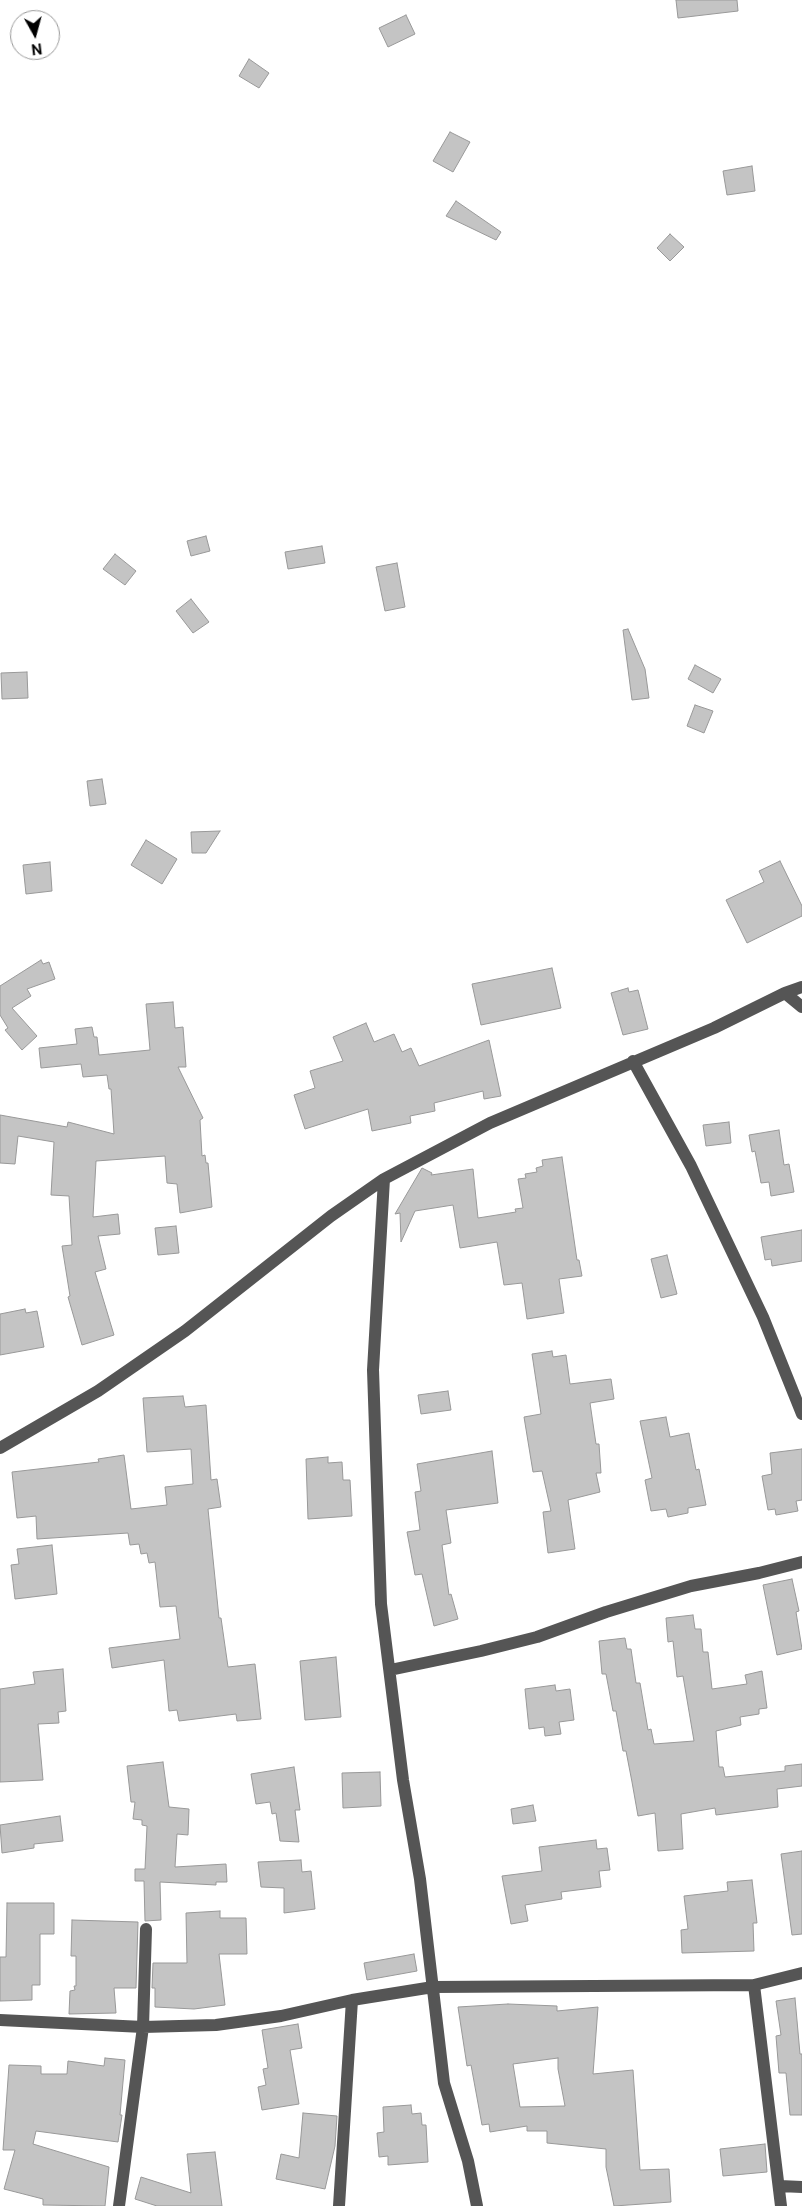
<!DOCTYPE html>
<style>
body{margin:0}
#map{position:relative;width:802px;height:2206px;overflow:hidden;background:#fff;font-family:"Public Sans",sans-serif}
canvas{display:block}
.north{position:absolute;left:10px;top:10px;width:50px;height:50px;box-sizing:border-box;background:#fff;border:1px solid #999;border-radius:50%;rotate:173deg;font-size:14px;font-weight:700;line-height:20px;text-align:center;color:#000}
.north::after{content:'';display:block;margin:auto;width:18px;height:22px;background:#000;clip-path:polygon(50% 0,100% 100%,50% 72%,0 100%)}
</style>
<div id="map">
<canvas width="802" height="2206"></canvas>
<div class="north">N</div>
</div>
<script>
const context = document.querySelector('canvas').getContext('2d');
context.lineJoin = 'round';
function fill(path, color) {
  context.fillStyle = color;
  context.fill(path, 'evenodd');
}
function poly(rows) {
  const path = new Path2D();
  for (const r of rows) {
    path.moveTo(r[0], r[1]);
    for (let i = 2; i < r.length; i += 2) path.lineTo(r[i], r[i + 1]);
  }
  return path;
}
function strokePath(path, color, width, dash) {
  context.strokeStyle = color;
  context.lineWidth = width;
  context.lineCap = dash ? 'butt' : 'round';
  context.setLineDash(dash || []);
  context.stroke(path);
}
const building = poly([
 [676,0,737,0,738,11,678,18,676,0],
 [406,15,415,34,388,47,379,28,406,15],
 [249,59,269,73,259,88,239,76,249,59],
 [450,132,470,142,453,172,433,161,450,132],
 [752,166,755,191,727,195,723,171,752,166],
 [456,201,501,232,496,240,446,216,456,201],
 [670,234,684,247,670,261,657,248,670,234],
 [206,536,210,551,191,556,187,541,206,536],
 [322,546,325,563,288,569,285,552,322,546],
 [115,554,136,571,125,585,103,569,115,554],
 [397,563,405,607,385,611,376,567,397,563],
 [191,599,209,622,193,633,176,611,191,599],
 [628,629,645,669,649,698,632,700,623,630,628,629],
 [695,665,721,679,713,693,688,679,695,665],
 [27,672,28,698,2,699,1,673,27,672],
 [695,705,713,711,704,733,687,726,695,705],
 [102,779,106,804,90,806,87,781,102,779],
 [220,831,206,853,192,853,191,832,220,831],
 [146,840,177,859,162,884,131,865,146,840],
 [780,861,802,906,802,916,747,943,726,900,764,882,759,871,780,861],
 [50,862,52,891,26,894,23,865,50,862],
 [41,960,43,964,49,962,55,979,27,989,31,996,12,1008,37,1036,22,1050,5,1030,8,1028,0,1015,0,986,41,960],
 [552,968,561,1008,481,1025,472,984,552,968],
 [628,988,629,992,638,990,648,1029,623,1035,611,993,628,988],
 [173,1002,175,1028,183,1027,186,1067,178,1067,203,1118,200,1120,202,1156,205,1155,206,1163,208,1163,212,1207,180,1213,177,1184,167,1183,165,1156,96,1161,93,1217,118,1214,120,1234,98,1236,106,1269,95,1272,114,1335,82,1345,68,1297,70,1296,62,1246,72,1245,69,1196,51,1195,54,1142,18,1136,15,1164,0,1163,0,1115,67,1127,68,1122,114,1134,111,1089,109,1089,107,1075,83,1077,81,1064,41,1068,39,1048,77,1044,75,1029,92,1027,94,1037,97,1037,99,1055,150,1050,146,1004,173,1002],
 [366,1023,374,1042,394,1034,402,1052,411,1048,419,1066,489,1040,501,1096,484,1099,483,1091,434,1103,435,1111,410,1116,411,1123,372,1131,368,1109,305,1129,294,1095,315,1088,310,1071,343,1061,333,1037,366,1023],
 [729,1122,731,1143,706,1146,703,1125,729,1122],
 [779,1130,784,1165,789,1164,794,1192,771,1196,769,1182,761,1183,755,1151,752,1152,749,1135,779,1130],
 [562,1157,577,1260,579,1260,582,1276,559,1279,564,1313,527,1319,522,1283,504,1285,497,1242,460,1248,453,1205,415,1211,401,1242,400,1213,395,1214,422,1168,432,1173,431,1175,473,1169,478,1218,516,1212,515,1209,523,1208,518,1179,526,1178,525,1174,537,1172,536,1168,543,1166,542,1160,562,1157],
 [176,1226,179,1253,158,1255,155,1228,176,1226],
 [802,1230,802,1261,772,1266,771,1259,765,1260,761,1237,802,1230],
 [667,1255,677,1294,661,1298,651,1259,667,1255],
 [25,1309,26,1313,37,1311,44,1347,0,1355,0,1314,25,1309],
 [552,1351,553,1357,566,1355,570,1384,611,1379,614,1399,590,1403,596,1444,599,1444,601,1473,596,1473,600,1492,568,1500,575,1549,548,1553,543,1512,551,1511,542,1471,533,1472,524,1417,541,1414,532,1354,552,1351],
 [448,1391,451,1410,421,1414,418,1395,448,1391],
 [183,1396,185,1407,206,1405,211,1480,217,1479,221,1507,208,1509,219,1618,221,1618,228,1667,255,1664,261,1719,237,1721,236,1714,179,1721,177,1710,169,1711,164,1660,112,1668,109,1648,180,1639,176,1606,160,1607,155,1562,149,1563,147,1553,141,1554,139,1544,130,1545,128,1533,37,1539,36,1516,17,1518,12,1472,99,1462,98,1459,124,1455,131,1509,167,1505,165,1487,193,1484,191,1449,147,1452,143,1398,183,1396],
 [666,1417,670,1437,689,1433,696,1470,699,1469,706,1505,688,1508,688,1513,668,1517,666,1509,651,1511,645,1480,652,1478,640,1421,666,1417],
 [802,1449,802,1500,796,1501,798,1511,776,1515,775,1509,768,1510,762,1476,772,1474,770,1453,802,1449],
 [492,1451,498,1503,446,1510,451,1543,442,1545,449,1595,451,1594,458,1619,434,1626,422,1574,415,1575,407,1532,420,1530,415,1492,421,1491,417,1464,492,1451],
 [328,1457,328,1463,342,1462,343,1480,350,1480,352,1516,308,1519,306,1459,328,1457],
 [52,1545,57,1594,15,1599,11,1565,19,1564,17,1549,52,1545],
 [792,1579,799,1611,796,1612,802,1649,777,1655,763,1585,792,1579],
 [693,1615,695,1629,701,1629,703,1652,708,1652,712,1689,747,1684,745,1675,762,1671,767,1708,759,1709,759,1714,740,1717,741,1725,716,1731,719,1767,723,1767,725,1777,785,1771,785,1766,802,1764,802,1786,777,1789,778,1807,716,1815,715,1808,681,1814,683,1849,658,1851,655,1813,638,1816,632,1782,626,1751,623,1751,616,1711,613,1711,606,1674,602,1674,599,1641,625,1638,627,1649,631,1649,636,1683,640,1683,648,1730,651,1729,654,1744,694,1741,683,1676,677,1677,673,1641,668,1642,666,1618,693,1615],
 [336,1657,341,1717,305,1720,300,1661,336,1657],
 [63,1669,66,1711,58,1712,59,1723,38,1724,43,1780,0,1782,0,1689,35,1684,33,1672,63,1669],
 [555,1685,556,1691,570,1689,574,1720,559,1722,561,1734,545,1736,544,1727,529,1729,525,1689,555,1685],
 [163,1762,169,1807,189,1809,188,1835,177,1834,175,1867,226,1864,227,1882,216,1882,216,1885,160,1882,161,1920,145,1921,144,1881,135,1881,135,1869,145,1869,147,1826,142,1825,142,1820,133,1819,135,1802,131,1802,127,1766,163,1762],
 [294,1767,300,1810,295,1810,299,1842,280,1841,276,1813,272,1814,270,1802,256,1804,251,1774,294,1767],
 [380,1772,381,1806,343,1808,342,1773,380,1772],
 [533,1805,536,1821,513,1824,511,1809,533,1805],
 [60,1816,63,1841,34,1844,34,1848,2,1853,0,1825,60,1816],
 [596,1840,597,1849,607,1848,610,1870,599,1871,601,1887,561,1892,562,1899,525,1905,528,1921,511,1924,502,1876,542,1871,539,1847,596,1840],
 [802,1851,802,1934,792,1935,781,1854,802,1851],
 [301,1860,302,1872,311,1871,315,1909,284,1913,284,1888,261,1887,258,1862,301,1860],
 [752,1880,757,1923,753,1923,754,1951,682,1953,681,1930,688,1929,684,1896,728,1891,727,1882,752,1880],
 [7,1903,54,1903,54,1934,40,1934,40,1985,32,1985,32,2000,0,2001,0,1957,6,1957,7,1903],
 [220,1911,220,1918,246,1918,247,1954,219,1954,225,2005,194,2009,155,2007,155,1988,152,1988,153,1963,187,1963,186,1913,220,1911],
 [72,1920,138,1922,136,1988,114,1988,116,2013,69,2014,70,1991,75,1990,74,1986,76,1986,76,1956,71,1956,72,1920],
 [414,1954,417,1971,367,1980,364,1963,414,1954],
 [795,1998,800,2054,802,2054,802,2115,790,2115,786,2073,779,2073,776,2036,781,2035,776,2001,795,1998],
 [508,2004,557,2006,557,2011,598,2007,593,2074,633,2070,640,2170,669,2169,671,2202,614,2206,606,2167,606,2149,547,2143,547,2131,527,2131,527,2126,490,2132,489,2124,482,2125,471,2065,467,2066,458,2007,508,2004],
 [558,2058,558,2069,565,2106,520,2107,513,2064,558,2058],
 [298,2024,302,2048,290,2050,299,2104,262,2110,258,2087,266,2085,263,2069,268,2068,262,2030,298,2024],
 [105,2058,125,2060,120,2115,122,2115,118,2142,36,2131,33,2144,109,2167,105,2206,43,2205,43,2199,4,2189,15,2150,3,2150,9,2065,41,2066,41,2074,67,2074,68,2061,104,2066,105,2058],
 [411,2105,412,2114,421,2113,422,2125,426,2125,428,2162,388,2165,388,2156,379,2157,377,2133,384,2132,383,2107,411,2105],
 [303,2113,337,2116,335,2146,325,2189,276,2179,281,2154,299,2158,303,2113],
 [765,2144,767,2172,723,2176,720,2149,765,2144],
 [215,2152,222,2206,157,2206,135,2199,141,2177,191,2193,187,2154,215,2152]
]);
fill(building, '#c4c4c4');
strokePath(building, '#999', 1);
strokePath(poly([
 [785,993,802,1007],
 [633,1061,691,1166,763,1317,802,1414],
 [384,1179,373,1370,381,1604,403,1780,420,1879,444,2083,468,2161,477,2206],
 [0,1448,98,1391,185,1331,331,1216,384,1179,490,1123,714,1028,785,993,802,987],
 [390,1670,481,1651,537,1637,606,1612,691,1586,759,1573,802,1562],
 [754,1985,781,2206],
 [0,2020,143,2027,216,2025,281,2016,352,2000,433,1987,754,1985,802,1973],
 [780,2186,802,2187],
 [119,2206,143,2027,146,1929],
 [339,2206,352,2000]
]), '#555', 12);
</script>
